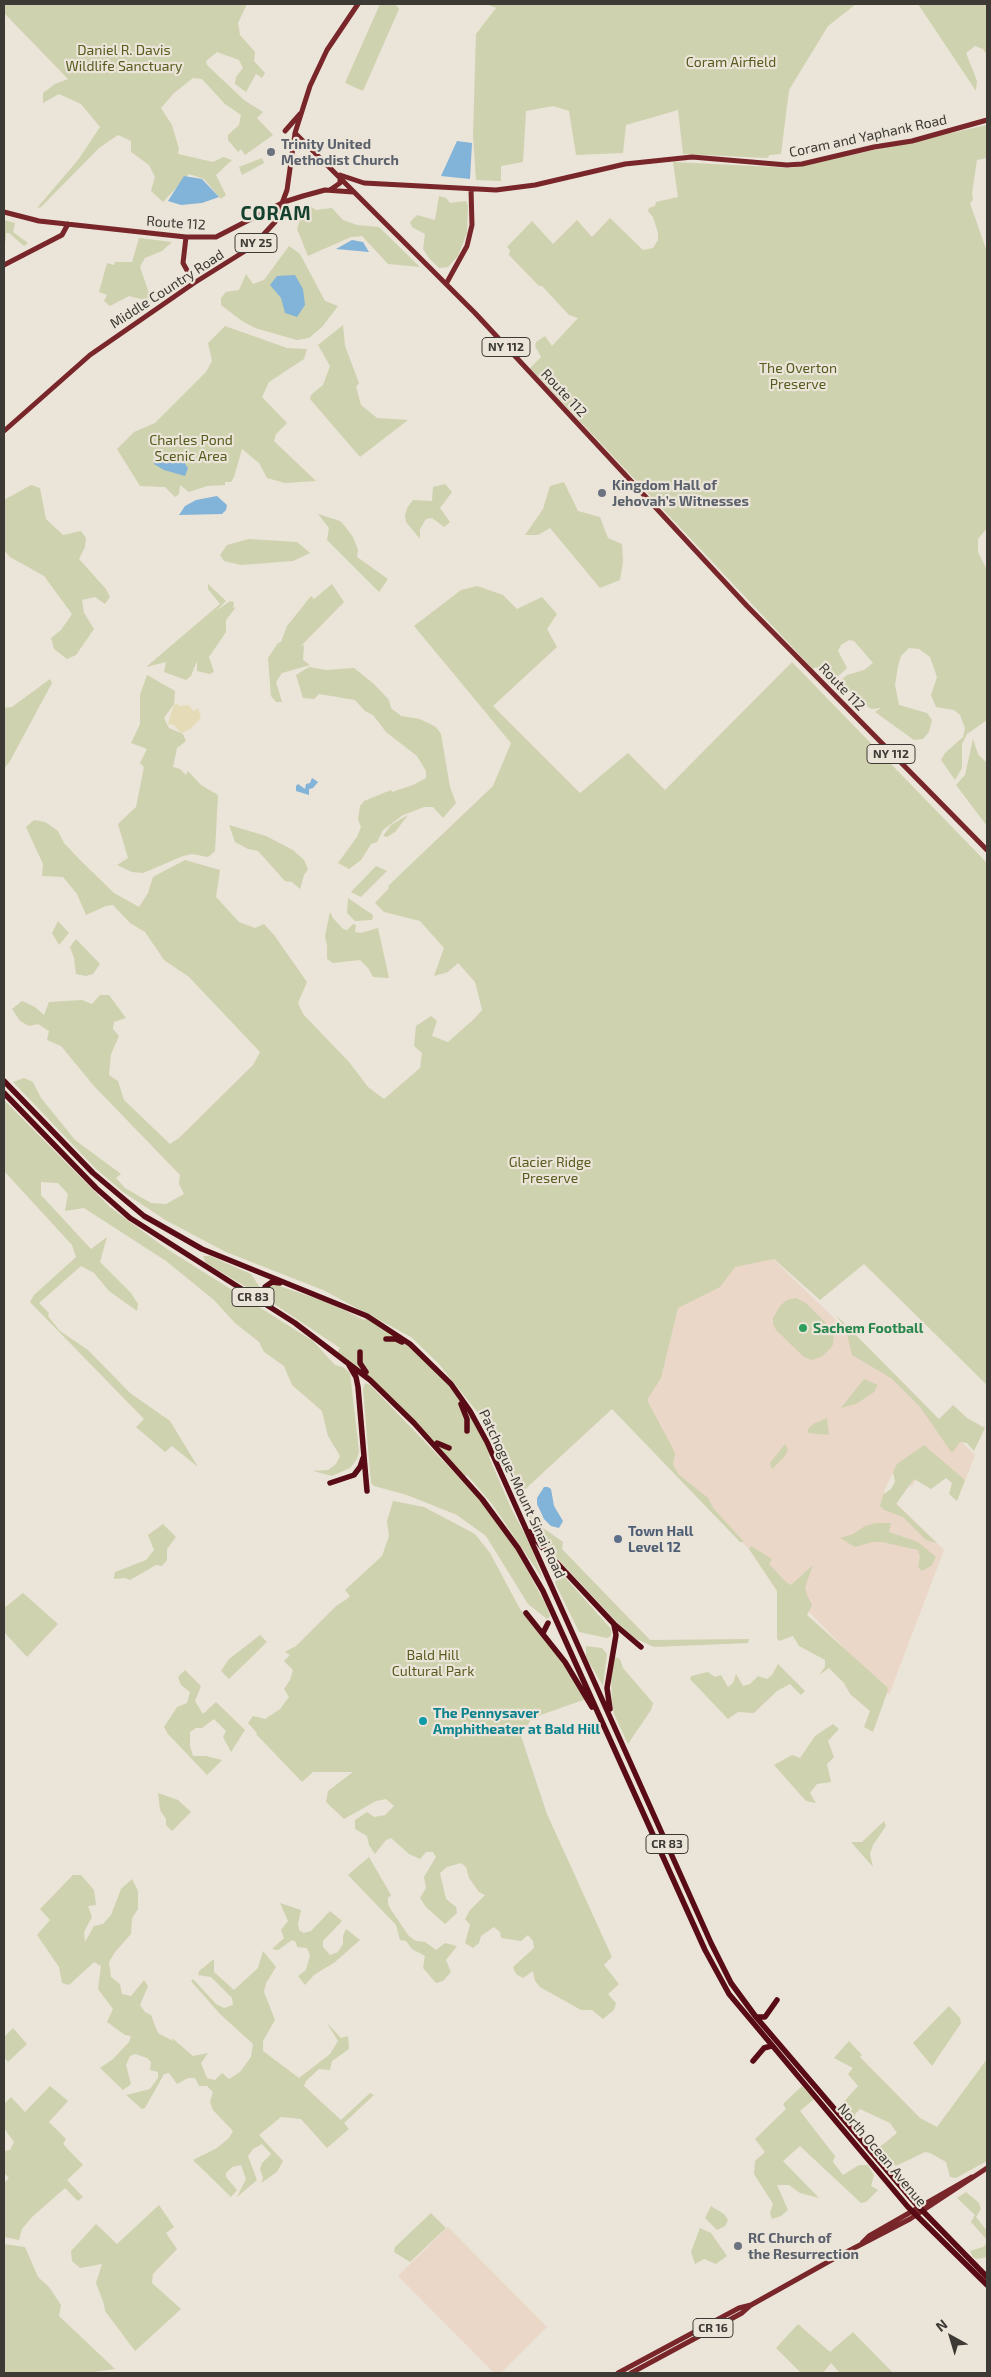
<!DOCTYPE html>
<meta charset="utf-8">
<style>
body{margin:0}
#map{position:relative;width:991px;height:2377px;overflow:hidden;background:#ebe4d8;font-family:"Exo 2",sans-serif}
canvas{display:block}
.frame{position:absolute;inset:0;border:5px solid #3d3a35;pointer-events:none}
.north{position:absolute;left:926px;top:2312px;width:50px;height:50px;-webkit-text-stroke:4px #ebe4d8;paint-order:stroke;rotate:321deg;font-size:14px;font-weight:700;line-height:20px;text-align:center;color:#3d3a35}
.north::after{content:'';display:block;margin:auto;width:18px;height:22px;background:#3d3a35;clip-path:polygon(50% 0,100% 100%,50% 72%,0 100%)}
</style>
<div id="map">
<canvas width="991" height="2377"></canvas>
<div class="frame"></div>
<div class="north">N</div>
</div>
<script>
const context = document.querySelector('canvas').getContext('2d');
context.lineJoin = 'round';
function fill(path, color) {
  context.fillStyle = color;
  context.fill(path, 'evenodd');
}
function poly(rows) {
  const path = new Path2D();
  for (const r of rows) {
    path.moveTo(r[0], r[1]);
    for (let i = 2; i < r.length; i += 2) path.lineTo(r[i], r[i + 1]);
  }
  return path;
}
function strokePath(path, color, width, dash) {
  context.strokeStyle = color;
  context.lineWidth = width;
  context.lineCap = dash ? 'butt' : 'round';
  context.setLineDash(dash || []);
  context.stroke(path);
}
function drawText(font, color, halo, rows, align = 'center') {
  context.font = font + ' "Exo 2",sans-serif';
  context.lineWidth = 4.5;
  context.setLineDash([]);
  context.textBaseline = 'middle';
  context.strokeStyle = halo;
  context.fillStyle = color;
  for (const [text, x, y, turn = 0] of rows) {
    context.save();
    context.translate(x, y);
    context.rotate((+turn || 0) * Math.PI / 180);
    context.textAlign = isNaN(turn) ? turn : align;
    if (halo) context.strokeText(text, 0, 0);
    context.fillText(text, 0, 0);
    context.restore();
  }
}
fill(poly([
 [737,1224,975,1455,962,1489,927,1456,912,1487,895,1469,884,1491,944,1550,889,1695,573,1366],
 [448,2227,547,2327,501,2373,494,2373,398,2276]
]), '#ebd7c8');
fill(poly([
 [4,4,247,4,238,23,240,35,255,52,254,61,265,73,262,78,256,74,246,92,235,84,236,77,243,68,239,60,217,52,206,61,207,65,244,100,263,112,257,118,273,135,245,155,241,149,238,152,228,140,228,135,239,125,241,115,225,104,202,79,193,78,174,93,161,108,172,125,179,149,178,154,213,162,223,157,232,160,216,175,226,195,221,199,204,179,189,174,163,202,151,191,155,177,149,165,131,152,131,141,118,135,99,148,41,207,37,208,78,160,100,127,81,104,59,94,43,103,43,93,55,84,68,79,4,13],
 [380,4,395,4,399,9,363,91,345,83],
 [486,4,856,4,828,26,789,90,781,154,769,155,768,158,683,154,678,110,626,125,623,153,576,155,569,111,553,106,526,111,523,162,501,166,501,181,476,180,473,136,476,34,496,8],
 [918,4,987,4,987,55,983,49,975,46,966,53,977,81,976,91],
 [987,125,987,158,977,160,972,193,973,200,970,203,987,252,987,528,978,539,978,552,987,570,987,720,967,734,962,744,962,768,955,780,941,760,945,753,963,737,965,728,960,715,954,710,936,707,931,695,937,677,930,657,919,649,909,648,901,656,898,666,895,685,899,705,927,713,932,720,929,732,923,739,914,740,875,712,881,708,871,709,838,683,847,675,864,670,873,663,854,641,849,640,841,645,838,651,847,668,830,684,816,667,813,669,530,368,541,357,535,346,536,342,545,336,552,346,578,318,569,315,542,286,539,286,509,255,510,250,507,247,532,221,553,244,577,220,592,237,610,218,643,250,653,248,658,240,658,233,653,217,648,211,649,208,655,206,656,202,678,197,673,162,792,168],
 [262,158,264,163,242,175,239,167],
 [439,196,446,198,450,203,466,201,468,205,467,233,458,256,448,267,439,268,429,258,423,249,425,234,412,227,410,222,417,215,435,220],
 [305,206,310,206,316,210,332,208,343,220,357,225,379,227,420,267,388,264,362,236,351,237,308,256,297,229],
 [4,220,15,223,13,232,28,243,24,246,9,233,6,233,4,258],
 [139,238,172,242,162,251,145,258,140,267,152,302,129,296,110,306,104,301,107,295,99,292,107,263,114,265,115,262,132,262],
 [289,246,300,254,325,301,338,306,322,327,309,338,297,340,255,328,242,321,221,305,221,298,226,292,239,290,246,274,253,284,264,280],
 [343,325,345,346,359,383,356,387,361,405,377,418,408,420,360,457,310,399,311,395,323,385,330,366,318,345],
 [225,326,287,348,307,349,304,359,269,382,262,397,287,423,276,434,274,441,316,481,285,483,267,478,259,463,242,449,234,477,231,482,225,482,225,485,207,486,189,492,180,485,179,494,175,497,165,487,140,486,117,449,134,432,155,423,206,372,212,361,208,343],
 [564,482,578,511,600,517,608,538,622,544,623,562,620,580,600,588,550,528,538,535,525,535,543,509,550,486],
 [445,484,452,492,440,508,450,522,444,527,432,518,426,519,420,529,420,539,406,522,405,516,407,508,413,500,432,501,433,487],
 [31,485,40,488,46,519,63,535,81,531,86,538,85,547,79,559,106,589,110,597,105,604,95,597,82,600,84,613,94,629,76,655,67,659,54,649,51,638,61,630,72,614,44,576,10,557,4,550,4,500],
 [318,514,340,521,344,525,353,537,358,550,357,557,388,579,379,592,327,540,329,528],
 [249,539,297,542,310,553,293,561,241,565,224,561,220,555,227,545],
 [208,584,226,601,216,611,230,601,234,602,233,608,236,607,226,620,226,632,209,657,214,672,210,674,197,671,197,661,191,676,186,680,164,672,166,662,146,667,220,604,208,589],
 [332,584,344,602,301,646,304,645,303,660,310,665,282,673,276,682,282,702,276,702,271,696,268,658,278,643,281,642,287,626,311,596,314,599],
 [477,586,503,595,517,609,542,597,557,614,547,629,557,647,493,706,580,793,628,753,665,790,792,662,987,863,987,1385,864,1264,820,1300,774,1259,735,1267,720,1287,678,1308,661,1378,647,1400,672,1447,675,1454,673,1464,678,1474,708,1498,714,1509,744,1542,740,1542,612,1409,521,1493,478,1413,439,1364,411,1337,323,1290,226,1252,167,1221,123,1192,95,1168,13,1082,24,1078,33,1082,41,1098,75,1140,121,1174,116,1178,125,1188,151,1203,166,1204,184,1194,179,1184,180,1175,94,1086,61,1046,47,1040,49,1031,38,1024,29,1026,20,1021,12,1009,22,1001,35,1007,44,1015,49,1002,82,1000,92,1004,100,995,109,995,126,1018,114,1022,113,1029,119,1036,111,1054,109,1075,118,1081,124,1100,170,1144,179,1138,253,1065,260,1052,189,977,164,960,145,932,130,923,113,905,106,906,86,915,77,894,63,877,42,876,43,864,26,827,34,820,45,822,58,831,64,843,80,860,114,893,139,907,148,893,153,877,185,860,220,870,216,897,239,922,255,928,264,924,274,935,307,982,298,1003,303,1014,349,1062,368,1087,384,1099,420,1068,422,1053,414,1046,416,1026,431,1016,437,1021,432,1036,448,1042,474,1019,482,1010,475,982,458,963,448,972,434,976,444,948,420,921,384,912,375,903,389,888,388,886,493,786,511,743,414,626,461,590],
 [309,667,326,670,354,668,374,684,389,700,391,708,401,716,420,719,436,727,441,734,450,787,456,803,443,818,433,807,424,807,403,815,383,830,377,842,371,844,361,860,349,869,338,863,357,837,361,827,358,819,360,806,364,801,391,790,392,792,413,785,426,778,426,771,417,756,386,732,373,715,365,711,355,700,319,694,314,699,303,698,296,675],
 [147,675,175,691,174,704,164,718,169,728,183,734,186,741,177,748,173,767,180,769,186,775,188,771,201,785,218,795,215,851,208,857,192,854,183,856,143,873,132,872,117,865,128,858,118,824,136,807,144,767,140,763,147,749,131,743,140,724,140,695],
 [50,679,52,683,10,761,4,769,4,708,12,707],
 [973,739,978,754,987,763,987,826,956,785,965,775],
 [408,815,395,832,387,837,383,836,391,825],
 [229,825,266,836,293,850,304,860,308,869,304,875,300,889,292,882,285,881,258,851,248,849,235,842],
 [376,866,387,871,361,897,351,892],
 [348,898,373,915,372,920,355,921,347,913],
 [330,912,333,918,343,929,347,930,353,924,356,925,355,932,361,933,378,928,389,978,373,977,368,968,360,960,333,963,327,959,327,946,325,936],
 [58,921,69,933,59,945,52,933],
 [76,939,100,964,93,974,86,976,76,974,74,958,70,947],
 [4,1100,111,1208,167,1249,313,1341,335,1365,343,1367,350,1373,359,1451,357,1459,350,1468,332,1476,313,1471,328,1470,336,1464,340,1456,328,1436,322,1411,292,1385,284,1366,264,1352,259,1342,235,1323,214,1300,166,1261,84,1208,65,1211,68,1194,58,1183,41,1182,41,1195,91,1249,107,1237,100,1262,131,1293,138,1304,137,1311,109,1291,94,1273,81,1266,39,1303,49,1313,48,1316,60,1331,88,1350,130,1393,170,1421,198,1467,172,1446,165,1452,136,1427,144,1419,30,1302,34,1295,76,1257,72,1245,4,1171],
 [203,1256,210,1256,251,1274,261,1289,258,1294,206,1263],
 [273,1284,330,1303,364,1320,367,1316,401,1337,457,1392,492,1454,489,1457,511,1508,531,1546,543,1579,492,1504,467,1475,463,1477,414,1423,337,1353,340,1348,271,1302,266,1292],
 [796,1298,806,1303,829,1326,834,1334,833,1345,823,1356,812,1360,804,1357,776,1330,773,1324,773,1318,780,1306,787,1300],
 [837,1316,939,1419,953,1405,967,1418,985,1428,974,1451,967,1443,960,1442,952,1453,920,1407,891,1378,852,1355,846,1330],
 [864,1379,878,1385,874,1392,856,1404,841,1408],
 [365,1383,370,1385,477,1496,517,1551,546,1605,550,1616,547,1619,528,1604,486,1536,457,1515,407,1495,374,1486,371,1483,363,1389],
 [827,1418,829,1435,808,1433,808,1429,813,1424],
 [785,1444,788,1450,785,1456,772,1469,770,1463],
 [924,1445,965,1480,957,1501,949,1494,952,1483,946,1478,931,1489,914,1479,896,1504,937,1543,926,1540,903,1517,884,1510,880,1506,883,1495,891,1489,895,1482,893,1472,897,1464],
 [520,1499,527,1503,532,1510,532,1520,563,1542,562,1549,650,1640,749,1639,748,1643,654,1647,630,1636,542,1542],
 [393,1501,424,1507,475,1534,490,1553,520,1609,555,1650,586,1699,532,1718,521,1736,547,1814,612,1957,604,1965,619,1984,608,1994,616,2003,614,2010,603,2019,592,2010,581,2010,540,1987,535,1981,533,1971,523,1978,516,1974,513,1967,534,1948,533,1941,528,1935,521,1941,501,1938,500,1932,494,1927,481,1936,479,1943,473,1948,465,1943,470,1925,465,1919,470,1910,485,1895,479,1892,469,1878,466,1867,461,1863,447,1867,440,1873,446,1899,456,1907,457,1913,445,1924,426,1907,420,1898,426,1888,424,1877,436,1857,433,1852,426,1852,420,1859,409,1854,391,1838,386,1840,375,1854,369,1845,367,1836,355,1829,355,1820,367,1812,374,1817,385,1815,394,1806,386,1799,376,1801,344,1819,326,1802,328,1791,353,1772,313,1772,302,1782,256,1734,257,1733,248,1723,253,1716,265,1719,280,1709,289,1697,284,1689,290,1680,293,1670,284,1661,290,1655,285,1652,296,1646,336,1606,347,1599,350,1596,345,1590,382,1556,389,1536,387,1521],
 [876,1523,891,1523,889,1532,918,1542,936,1557,931,1566,922,1571,918,1567,920,1557,918,1550,882,1542,873,1542,855,1547,840,1538,853,1534,865,1526],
 [163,1524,176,1537,167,1549,167,1560,162,1566,156,1565,130,1580,125,1578,114,1579,115,1572,146,1560,154,1550,148,1535],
 [751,1546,772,1559,769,1564,786,1582,791,1585,813,1565,805,1587,807,1595,812,1605,807,1615,887,1687,888,1690,873,1732,864,1727,870,1711,850,1694,844,1683,829,1668,819,1675,825,1667,825,1660,799,1646,793,1636,779,1641,777,1638,777,1591,749,1549],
 [562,1574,611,1629,611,1636,607,1638,579,1632,555,1583,556,1579],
 [23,1593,58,1624,27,1657,4,1632,4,1608],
 [260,1635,267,1642,229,1679,221,1671,229,1659],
 [586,1646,602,1648,607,1654,603,1686,586,1657],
 [615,1657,620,1659,623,1668,653,1703,651,1710,628,1744,614,1714,612,1703,611,1674],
 [778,1664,805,1691,801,1695,790,1684,777,1691,754,1713,738,1712,728,1719,690,1679,691,1676,708,1672,715,1677,721,1675,728,1687,733,1683,736,1674,743,1686,750,1684,758,1676,767,1679,772,1675],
 [185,1670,201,1686,195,1701,203,1714,216,1702,245,1730,231,1752,223,1737,226,1731,214,1719,202,1728,196,1728,190,1732,190,1746,193,1756,206,1756,222,1760,207,1775,168,1734,164,1727,177,1707,187,1703,190,1692,181,1685,178,1677],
 [833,1724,839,1729,828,1741,834,1757,827,1764,831,1782,817,1784,810,1793,816,1803,806,1801,774,1765,792,1755,800,1758,815,1736],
 [158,1793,178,1800,191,1812,172,1831,166,1825,166,1819,160,1810],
 [884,1821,886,1826,873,1845,870,1854,873,1867,851,1842,862,1842],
 [369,1857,391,1895,388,1898,388,1904,391,1910,409,1936,416,1941,425,1942,436,1950,445,1943,457,1946,446,1960,451,1972,443,1981,436,1983,423,1968,425,1956,412,1949,406,1941,400,1940,396,1925,348,1875],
 [73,1875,81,1875,94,1890,96,1905,88,1906,92,1917,84,1932,85,1942,94,1926,103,1924,111,1915,121,1889,132,1879,138,1891,138,1909,132,1918,131,1934,115,1952,109,1962,111,1977,120,1984,122,1994,131,1996,144,1980,148,1986,140,2005,145,2012,151,2015,158,2033,173,2041,172,2038,193,2056,208,2053,201,2063,207,2078,215,2080,222,2073,229,2079,240,2072,251,2057,253,2044,220,2014,191,1981,193,1979,216,2004,224,2008,233,2005,232,1998,211,1977,198,1975,199,1971,214,1959,214,1972,234,1990,258,1968,263,1951,276,1967,266,1983,264,1992,275,2020,263,2041,263,2051,299,2078,330,2054,338,2041,327,2023,341,2038,348,2036,349,2049,332,2061,330,2070,319,2069,306,2081,304,2086,341,2120,370,2093,374,2095,344,2123,349,2129,327,2148,301,2119,281,2117,259,2135,283,2161,277,2172,261,2183,263,2178,260,2169,262,2163,271,2154,262,2144,253,2149,248,2156,257,2180,237,2197,246,2179,241,2165,232,2167,226,2173,226,2177,237,2190,231,2197,193,2160,217,2148,229,2138,233,2131,213,2110,210,2102,213,2092,207,2086,199,2086,195,2078,188,2078,177,2084,169,2073,164,2074,145,2108,142,2109,126,2095,150,2089,158,2078,158,2072,150,2070,151,2062,147,2058,135,2054,130,2056,126,2065,131,2084,123,2090,100,2068,113,2059,129,2042,131,2036,125,2035,107,2022,113,2009,98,1989,101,1966,94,1962,69,1985,62,1983,59,1967,37,1935,50,1920,40,1909],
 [280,1903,301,1910,298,1924,299,1930,304,1933,311,1931,330,1911,342,1921,323,1941,323,1947,330,1955,338,1952,343,1944,343,1936,346,1929,360,1940,335,1962,314,1975,305,1985,298,1976,306,1970,310,1955,307,1948,297,1947,296,1942,292,1940,278,1950,272,1949,284,1938,281,1930,288,1921],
 [949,2006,960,2018,961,2023,932,2066,913,2043],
 [13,2028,27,2044,8,2062,4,2057,4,2037],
 [849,2041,862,2055,860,2057,920,2118,937,2127,987,2059,987,2161,956,2178,950,2177,946,2162,930,2153,925,2152,896,2166,879,2156,876,2150,897,2133,890,2123,860,2109,855,2114,856,2127,840,2106,858,2086,848,2074,853,2068,834,2058],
 [50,2086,68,2101,49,2122,66,2139,63,2144,83,2165,67,2180,83,2197,78,2201,65,2188,32,2217,22,2229,19,2240,4,2237,4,2183,9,2178,4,2173,4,2151,10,2150,14,2142,4,2128,4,2104,11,2097,25,2112],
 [802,2086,814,2099,800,2111,835,2156,833,2162,843,2175,859,2165,868,2165,874,2175,871,2186,878,2190,866,2202,861,2203,800,2146,783,2161,819,2198,800,2193,789,2185,777,2185,788,2210,781,2216,772,2219,770,2213,773,2204,754,2174,755,2161,765,2152,755,2139,786,2109,783,2104],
 [966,2192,979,2203,981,2209,976,2217,987,2231,987,2240,971,2222,975,2215,957,2198],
 [159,2205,174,2227,166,2233,177,2249,153,2274,152,2283,181,2309,135,2351,105,2311,104,2304,96,2283,102,2264,80,2268,72,2261,71,2251,96,2224,117,2244],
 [711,2206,724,2214,728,2220,725,2226,717,2230,705,2218],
 [431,2213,446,2228,410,2262,394,2252,395,2247],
 [700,2228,711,2233,727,2256,716,2264,704,2259,695,2264,691,2252],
 [987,2243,987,2257,977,2259,973,2257,970,2251,983,2247],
 [4,2244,25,2247,38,2277,49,2287,61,2305,59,2316,115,2369,87,2373,4,2373],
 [798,2324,830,2352,853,2332,893,2373,840,2373,831,2363,823,2373,801,2373,776,2348]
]), '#ced2ae');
fill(poly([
 [176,703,180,706,188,705,194,711,198,708,201,718,190,729,181,733,174,725,168,724,173,707]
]), '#e5dcb7');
fill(poly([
 [457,141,472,143,470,179,441,176],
 [184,176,202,179,219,197,202,203,181,205,168,201],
 [352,240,363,242,369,252,336,249],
 [295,275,303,289,305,305,297,317,285,313,281,298,270,285,277,276],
 [160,453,179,455,188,468,185,476,164,470,154,464,154,460],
 [217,496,227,505,226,510,222,514,179,515,185,506,196,500],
 [312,778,318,782,313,788,309,789,309,795,296,791,296,786,298,784,305,789,306,784,310,783],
 [544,1487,548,1487,551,1489,554,1506,563,1521,559,1528,551,1526,544,1519,537,1504,537,1498]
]), '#82b3d8');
strokePath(poly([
 [285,131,300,114],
 [295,133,475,313,747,606,987,850],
 [340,175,364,183,496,190,535,185,625,164,692,157,787,165,802,164,874,147,912,141,987,120],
 [330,190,340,183,340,177],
 [4,212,39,221,186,237,216,237,284,202,303,196,325,190,353,192],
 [186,237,183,263,194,283],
 [4,265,62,235,68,224],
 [446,284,467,246,472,225,471,189],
 [4,431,90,355,194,283,253,246,275,222,287,190,295,133,310,86,327,50,358,4],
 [862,2243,869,2236,972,2177],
 [618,2373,739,2308,751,2305],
 [631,2373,742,2313,751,2305,835,2258,910,2219,987,2168]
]), '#79262a', 5);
strokePath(poly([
 [4,1081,93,1173,144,1216,202,1249,367,1316,410,1344,451,1384,470,1411,487,1442,711,1943,731,1983,756,2017,914,2202,987,2277],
 [4,1093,96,1188,130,1218,295,1323,370,1380,414,1423,482,1499,518,1548,543,1591,705,1950,729,1994,908,2207,987,2285],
 [271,1304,264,1296,265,1287,272,1282,280,1283],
 [386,1339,396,1339,402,1342],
 [360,1352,360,1363,366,1372],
 [349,1365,356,1377,358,1387,367,1491],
 [461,1404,467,1419,467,1431],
 [437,1443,449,1448],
 [330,1483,354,1475,360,1467,363,1458],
 [530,1532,541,1546,614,1624,641,1647],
 [526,1613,565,1662,592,1707],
 [543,1633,548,1623],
 [610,1709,607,1688,616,1635,614,1625],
 [756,2017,765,2017,777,2000],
 [753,2061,764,2048,771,2046]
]), '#590c15', 5.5);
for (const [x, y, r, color] of [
 [271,152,5,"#6b7280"],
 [602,493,5,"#6b7280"],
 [803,1328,5,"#2e9e5b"],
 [618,1539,5,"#5c6f8a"],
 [423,1721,5,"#0f9aa8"],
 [738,2246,5,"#6b7280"]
]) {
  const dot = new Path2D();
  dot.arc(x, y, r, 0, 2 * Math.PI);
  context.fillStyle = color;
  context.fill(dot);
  strokePath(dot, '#ebe4d8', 2);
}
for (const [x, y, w] of [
 [256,243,42],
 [506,347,48],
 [891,754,48],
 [253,1297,42],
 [667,1844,42],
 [713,2328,40]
]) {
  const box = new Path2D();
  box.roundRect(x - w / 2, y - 9.5, w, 19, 4);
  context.fillStyle = '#ebe4d8';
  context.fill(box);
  strokePath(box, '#3d3a35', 1);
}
drawText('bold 12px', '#3d3a35', null, [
 ["NY 25",256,243],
 ["NY 112",506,347],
 ["NY 112",891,754],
 ["CR 83",253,1297],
 ["CR 83",667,1844],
 ["CR 16",713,2328]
]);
drawText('14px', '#575c1e', '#ebe4d8', [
 ["Daniel R. Davis",124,50],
 ["Wildlife Sanctuary",124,66],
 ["Coram Airfield",731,62],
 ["The Overton",798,368],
 ["Preserve",798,384],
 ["Charles Pond",191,440],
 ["Scenic Area",191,456],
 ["Glacier Ridge",550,1162],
 ["Preserve",550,1178],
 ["Bald Hill",433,1655],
 ["Cultural Park",433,1671]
]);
drawText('14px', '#3d3a35', '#ebe4d8', [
 ["Coram and Yaphank Road",868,136,-12],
 ["Route 112",176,223,4],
 ["Middle Country Road",167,289,-33],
 ["Route 112",564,393,47],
 ["Route 112",842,687,46],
 ["Patchogue-Mount Sinai Road",522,1494,65],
 ["North Ocean Avenue",882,2155,50]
]);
drawText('bold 14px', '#5b616d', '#ebe4d8', [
 ["Trinity United",281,144],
 ["Methodist Church",281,160],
 ["Kingdom Hall of",612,485],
 ["Jehovah’s Witnesses",612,501],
 ["RC Church of",748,2238],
 ["the Resurrection",748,2254]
], 'left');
drawText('bold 14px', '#27864d', '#ebe4d8', [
 ["Sachem Football",813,1328]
], 'left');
drawText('bold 14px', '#4e5e75', '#ebe4d8', [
 ["Town Hall",628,1531],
 ["Level 12",628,1547]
], 'left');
drawText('bold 14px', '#0d838f', '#ebe4d8', [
 ["The Pennysaver",433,1713],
 ["Amphitheater at Bald Hill",433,1729]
], 'left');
context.letterSpacing = '1px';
drawText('bold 19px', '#14412e', '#ebe4d8', [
 ["CORAM",276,214]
]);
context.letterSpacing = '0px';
</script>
